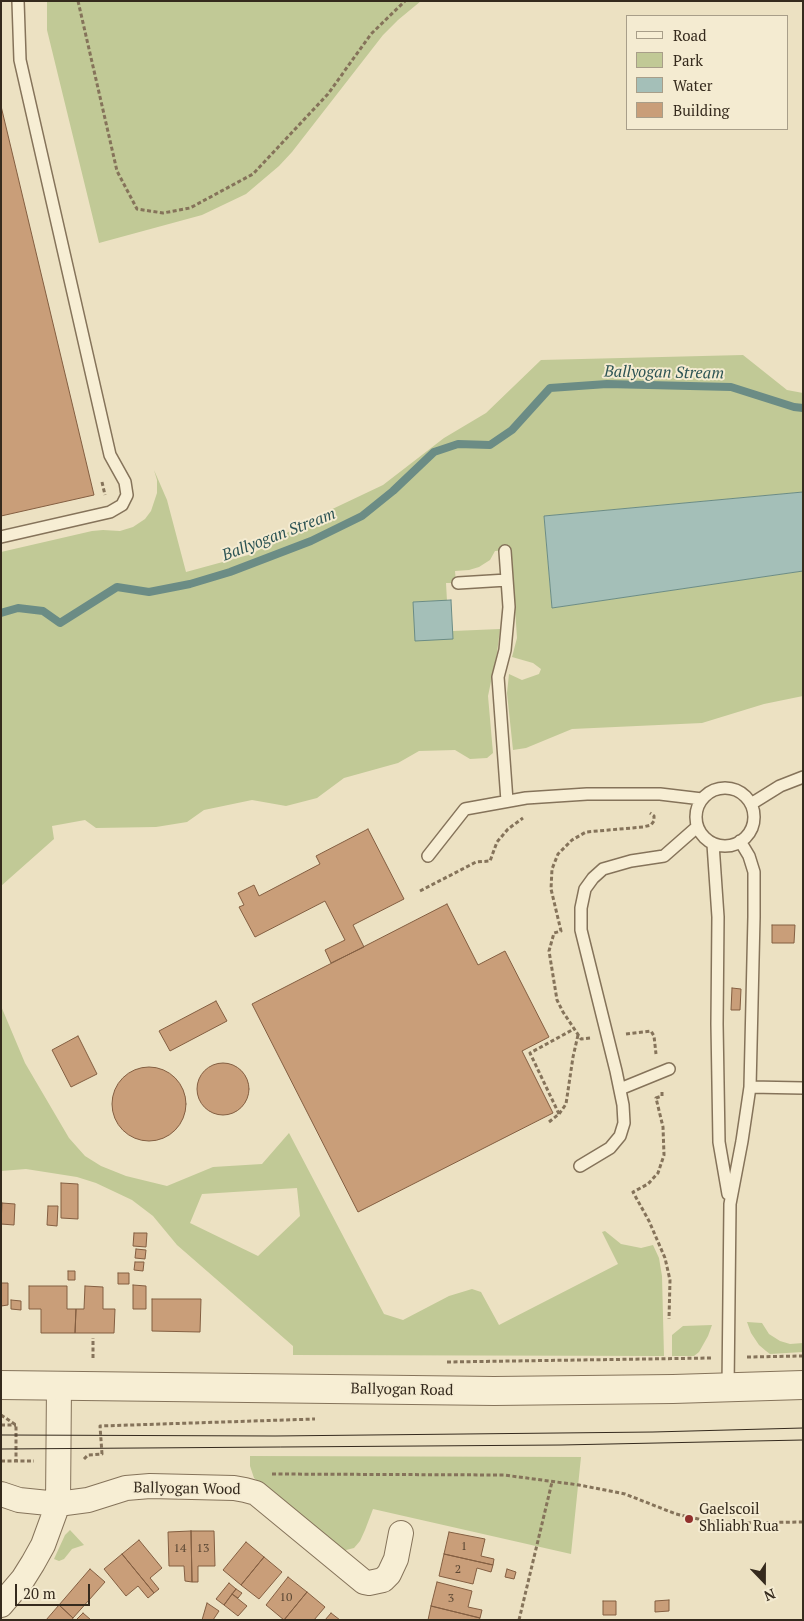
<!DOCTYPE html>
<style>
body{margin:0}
#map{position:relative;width:804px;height:1621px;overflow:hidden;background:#ece1c2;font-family:"PT Serif",serif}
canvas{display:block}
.frame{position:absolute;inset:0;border:2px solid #352a1d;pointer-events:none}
.legend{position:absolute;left:626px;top:15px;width:162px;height:115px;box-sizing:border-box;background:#f4ebd1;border:1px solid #a89e89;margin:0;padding:6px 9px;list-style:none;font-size:15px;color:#352a1d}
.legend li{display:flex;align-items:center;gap:10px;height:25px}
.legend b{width:25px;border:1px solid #a89e89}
.north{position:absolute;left:739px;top:1556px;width:50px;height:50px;-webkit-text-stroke:4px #f4ebd1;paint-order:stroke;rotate:158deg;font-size:14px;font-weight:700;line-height:20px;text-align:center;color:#352a1d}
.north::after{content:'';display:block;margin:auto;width:18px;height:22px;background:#352a1d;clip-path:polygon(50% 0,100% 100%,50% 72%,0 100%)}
.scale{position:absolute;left:15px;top:1584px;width:75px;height:22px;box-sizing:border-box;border:2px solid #352a1d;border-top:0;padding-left:6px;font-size:15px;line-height:18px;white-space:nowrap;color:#352a1d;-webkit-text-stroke:4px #f4ebd1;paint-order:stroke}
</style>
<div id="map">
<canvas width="804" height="1621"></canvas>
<div class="frame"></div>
<ul class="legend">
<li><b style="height:6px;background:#f7eed4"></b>Road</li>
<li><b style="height:14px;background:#c1c996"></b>Park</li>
<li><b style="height:14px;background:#a4bfb8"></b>Water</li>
<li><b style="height:14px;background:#c99e79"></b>Building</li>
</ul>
<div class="north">N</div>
<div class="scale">20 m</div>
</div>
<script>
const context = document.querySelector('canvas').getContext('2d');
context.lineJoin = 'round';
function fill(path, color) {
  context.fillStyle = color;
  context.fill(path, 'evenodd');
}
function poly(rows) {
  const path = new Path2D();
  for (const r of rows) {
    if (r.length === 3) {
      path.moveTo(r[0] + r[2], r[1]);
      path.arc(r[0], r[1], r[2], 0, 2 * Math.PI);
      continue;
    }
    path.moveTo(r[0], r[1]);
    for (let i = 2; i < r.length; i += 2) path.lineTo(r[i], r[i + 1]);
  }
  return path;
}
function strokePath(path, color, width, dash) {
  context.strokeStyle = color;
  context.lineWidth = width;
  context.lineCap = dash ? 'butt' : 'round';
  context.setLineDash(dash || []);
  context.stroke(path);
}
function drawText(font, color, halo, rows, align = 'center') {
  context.font = font + ' "PT Serif",serif';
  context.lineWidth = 4;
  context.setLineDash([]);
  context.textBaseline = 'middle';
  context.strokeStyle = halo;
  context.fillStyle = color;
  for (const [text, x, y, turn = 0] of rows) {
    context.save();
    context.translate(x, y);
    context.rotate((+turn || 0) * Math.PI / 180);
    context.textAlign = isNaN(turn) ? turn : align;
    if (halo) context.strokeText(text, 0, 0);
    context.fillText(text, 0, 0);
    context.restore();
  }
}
fill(poly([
 [47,1,421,1,398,20,383,35,292,152,279,166,246,194,202,215,99,243,47,30],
 [743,355,787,390,803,393,803,492,544,516,552,608,803,571,803,696,764,704,702,723,572,729,526,748,513,750,507,693,509,674,522,680,539,674,541,669,533,663,512,657,517,638,511,550,495,551,490,560,479,567,469,570,455,571,456,583,446,583,447,601,413,602,453,639,453,631,500,629,497,653,488,696,493,753,487,758,470,759,455,750,419,751,398,763,344,778,317,798,286,806,252,800,204,810,187,822,156,827,96,828,85,820,52,826,54,839,1,886,1,552,92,531,103,530,120,531,133,527,145,519,151,511,157,493,157,480,154,470,167,500,186,572,252,554,305,522,383,485,444,438,486,413,541,360],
 [1,1006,25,1063,69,1138,85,1156,101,1166,126,1176,167,1186,213,1167,262,1164,289,1133,384,1314,403,1320,449,1296,472,1289,481,1292,499,1325,618,1264,602,1232,605,1231,621,1244,641,1248,653,1245,659,1258,662,1276,664,1356,293,1355,293,1346,177,1245,153,1216,132,1200,96,1183,77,1177,26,1169,1,1171],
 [297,1188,300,1216,258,1256,190,1223,202,1194],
 [747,1322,762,1323,769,1334,780,1341,790,1344,803,1343,803,1352,770,1354,766,1351,759,1345,751,1333],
 [712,1325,708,1336,699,1352,694,1356,672,1356,672,1335,683,1326],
 [250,1456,581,1457,571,1554,373,1509,365,1530,360,1541,354,1548,342,1551,254,1478,250,1466],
 [70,1530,84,1545,72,1549,64,1559,59,1561,54,1559,65,1535]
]), '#c1c996');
const water = poly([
 [803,492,803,571,552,608,544,516,803,492],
 [451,600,453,639,415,641,413,602,451,600]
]);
fill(water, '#a4bfb8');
strokePath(water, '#6b8c85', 1);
strokePath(poly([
 [1,613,18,608,43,611,60,623,117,587,149,592,190,584,230,572,311,541,362,516,393,491,434,452,458,444,490,445,512,430,550,388,607,384,731,387,794,407,803,408]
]), '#6b8c85', 8);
const building = poly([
 [1,106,94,495,1,516,1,106],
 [368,829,404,899,353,925,364,947,331,963,325,950,345,940,325,901,255,937,239,907,244,905,238,893,254,885,259,896,320,864,316,856,368,829],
 [447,904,478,965,505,951,549,1037,522,1051,553,1113,358,1212,252,1004,447,904],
 [772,925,795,925,794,943,772,943,772,925],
 [732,988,741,989,740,1010,731,1010,732,988],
 [216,1001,227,1021,170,1051,159,1031,216,1001],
 [78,1036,97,1074,71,1087,52,1050,78,1036],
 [223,1089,26],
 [149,1104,37],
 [61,1183,78,1184,78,1219,61,1218,61,1183],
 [2,1203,15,1204,14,1225,1,1224,2,1203],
 [48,1206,58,1206,57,1226,47,1225,48,1206],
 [134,1233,147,1233,146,1247,133,1246,134,1233],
 [136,1249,146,1250,145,1259,135,1258,136,1249],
 [135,1262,144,1262,143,1271,134,1270,135,1262],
 [68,1271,75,1271,75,1280,68,1280,68,1271],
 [118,1273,129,1273,129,1284,118,1284,118,1273],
 [1,1283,8,1283,8,1305,1,1306,1,1283],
 [133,1285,146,1286,146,1309,133,1309,133,1285],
 [29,1286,67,1286,67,1309,76,1309,75,1333,41,1333,41,1309,29,1309,29,1286],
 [85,1286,103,1287,103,1309,115,1309,114,1333,75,1333,76,1309,84,1309,85,1286],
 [152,1299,201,1299,200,1332,152,1331,152,1299],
 [11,1300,21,1301,21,1310,11,1309,11,1300],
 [191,1531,214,1531,215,1566,198,1566,198,1582,192,1582,191,1531],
 [191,1531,192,1582,185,1581,184,1566,169,1566,168,1532,191,1531],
 [449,1532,485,1539,481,1556,494,1559,493,1565,444,1554,449,1532],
 [139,1540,162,1568,150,1578,159,1589,154,1593,122,1554,139,1540],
 [246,1542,264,1557,241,1585,223,1570,246,1542],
 [122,1554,154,1593,148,1598,138,1586,126,1596,104,1569,122,1554],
 [444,1554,493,1565,491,1572,477,1568,473,1584,439,1576,444,1554],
 [264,1557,282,1572,259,1599,241,1585,264,1557],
 [90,1569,105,1582,73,1618,59,1605,90,1569],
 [507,1569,516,1572,514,1579,505,1577,507,1569],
 [288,1577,307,1592,284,1620,266,1605,288,1577],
 [437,1582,472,1591,468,1607,482,1610,480,1618,431,1606,437,1582],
 [229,1583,236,1589,224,1605,216,1599,229,1583],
 [236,1589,242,1593,238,1598,232,1594,236,1589],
 [307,1592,325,1607,314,1620,284,1620,307,1592],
 [232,1594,247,1606,238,1616,224,1605,232,1594],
 [669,1600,669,1611,655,1612,655,1601,669,1600],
 [603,1601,616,1601,616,1615,603,1615,603,1601],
 [207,1603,219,1611,213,1620,202,1620,207,1603],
 [59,1605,73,1618,72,1620,46,1620,59,1605],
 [431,1606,480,1618,479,1620,428,1620,431,1606],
 [83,1613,91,1620,78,1620,77,1619,83,1613],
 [331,1613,340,1620,325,1620,331,1613]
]);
fill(building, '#c99e79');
strokePath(building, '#835e41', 1);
const service = poly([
 [1,537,110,512,122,505,127,495,125,482,110,455,20,60,18,1],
 [505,551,509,607,505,650,498,677,507,801],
 [458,583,507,580],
 [725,817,29],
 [751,804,780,786,803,777],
 [713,844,718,917,717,1024,719,1142,728,1194],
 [428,856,465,809,526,798,587,794,660,794,702,799],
 [750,1087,803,1088],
 [620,1089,669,1069],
 [580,1166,610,1148,620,1136,624,1123,623,1105,616,1071,581,930,581,908,585,889,593,878,603,869,631,861,664,856,697,827],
 [728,1388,730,1204,742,1141,750,1087,754,917,754,872,749,856,740,841]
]);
const minor = poly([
 [1,1494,19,1500,58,1504,88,1500,126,1488,150,1486,234,1488,245,1490,256,1493,364,1582,369,1583,383,1580,389,1574,396,1559,401,1533],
 [1,1605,23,1579,33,1563,43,1545,58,1504,59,1385]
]);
const tertiary = poly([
 [1,1385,494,1391,673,1389,803,1385]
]);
strokePath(service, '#85735a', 14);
strokePath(minor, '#85735a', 26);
strokePath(tertiary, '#85735a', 30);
strokePath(poly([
 [78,1,117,171,137,209,163,213,190,208,253,174,328,94,371,34,405,1],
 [102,482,105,495],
 [420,891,476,862,490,861,497,842,508,829,523,818],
 [626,1034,651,1031,654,1036,656,1054],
 [590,1038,581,1039,563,1012,557,1000,549,951,554,933,561,931,551,889,552,869,558,854,572,840,586,832,643,827,651,825,654,821,654,816,650,813],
 [662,1092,662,1096,656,1098,663,1127,664,1155,658,1173,648,1184,633,1192,649,1221,665,1258,670,1280,669,1319],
 [559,1114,530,1053,574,1029],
 [549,1122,559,1114,566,1104,573,1057,578,1035],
 [747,1357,803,1356],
 [93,1358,93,1338],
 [447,1362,711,1358],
 [1,1415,16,1425,16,1461,34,1461],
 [1,1425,16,1425],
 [84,1459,88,1455,102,1454,100,1426,315,1419],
 [1,1461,16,1461],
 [272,1474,504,1475,579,1485,625,1494,676,1514,707,1521,739,1523,803,1522],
 [519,1620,552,1482]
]), '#85735a', 3, [4, 2.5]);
strokePath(service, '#f7eed4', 11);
strokePath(minor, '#f7eed4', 24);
strokePath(tertiary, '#f7eed4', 28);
strokePath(poly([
 [1,1435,275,1436,653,1432,803,1428],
 [1,1449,561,1445,803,1440]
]), '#352a1d', 1);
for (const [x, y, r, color] of [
 [689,1519,5,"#91302c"]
]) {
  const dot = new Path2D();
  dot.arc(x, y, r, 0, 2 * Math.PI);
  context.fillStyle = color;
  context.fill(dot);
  strokePath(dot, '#f4ebd1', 2);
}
drawText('12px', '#5a4734', null, [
 ["1",464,1547],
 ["14",180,1549],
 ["13",203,1549],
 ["2",458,1570],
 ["10",286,1598],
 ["3",451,1599]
]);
drawText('15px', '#352a1d', '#f4ebd1', [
 ["Ballyogan Road",402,1390,1],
 ["Ballyogan Wood",187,1489,1]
]);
drawText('15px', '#352a1d', '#f4ebd1', [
 ["Gaelscoil",699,1510],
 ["Shliabh Rua",699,1527]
], 'left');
drawText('italic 16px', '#2d5454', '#f4ebd1', [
 ["Ballyogan Stream",664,373,1],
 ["Ballyogan Stream",279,535,-21]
]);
</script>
